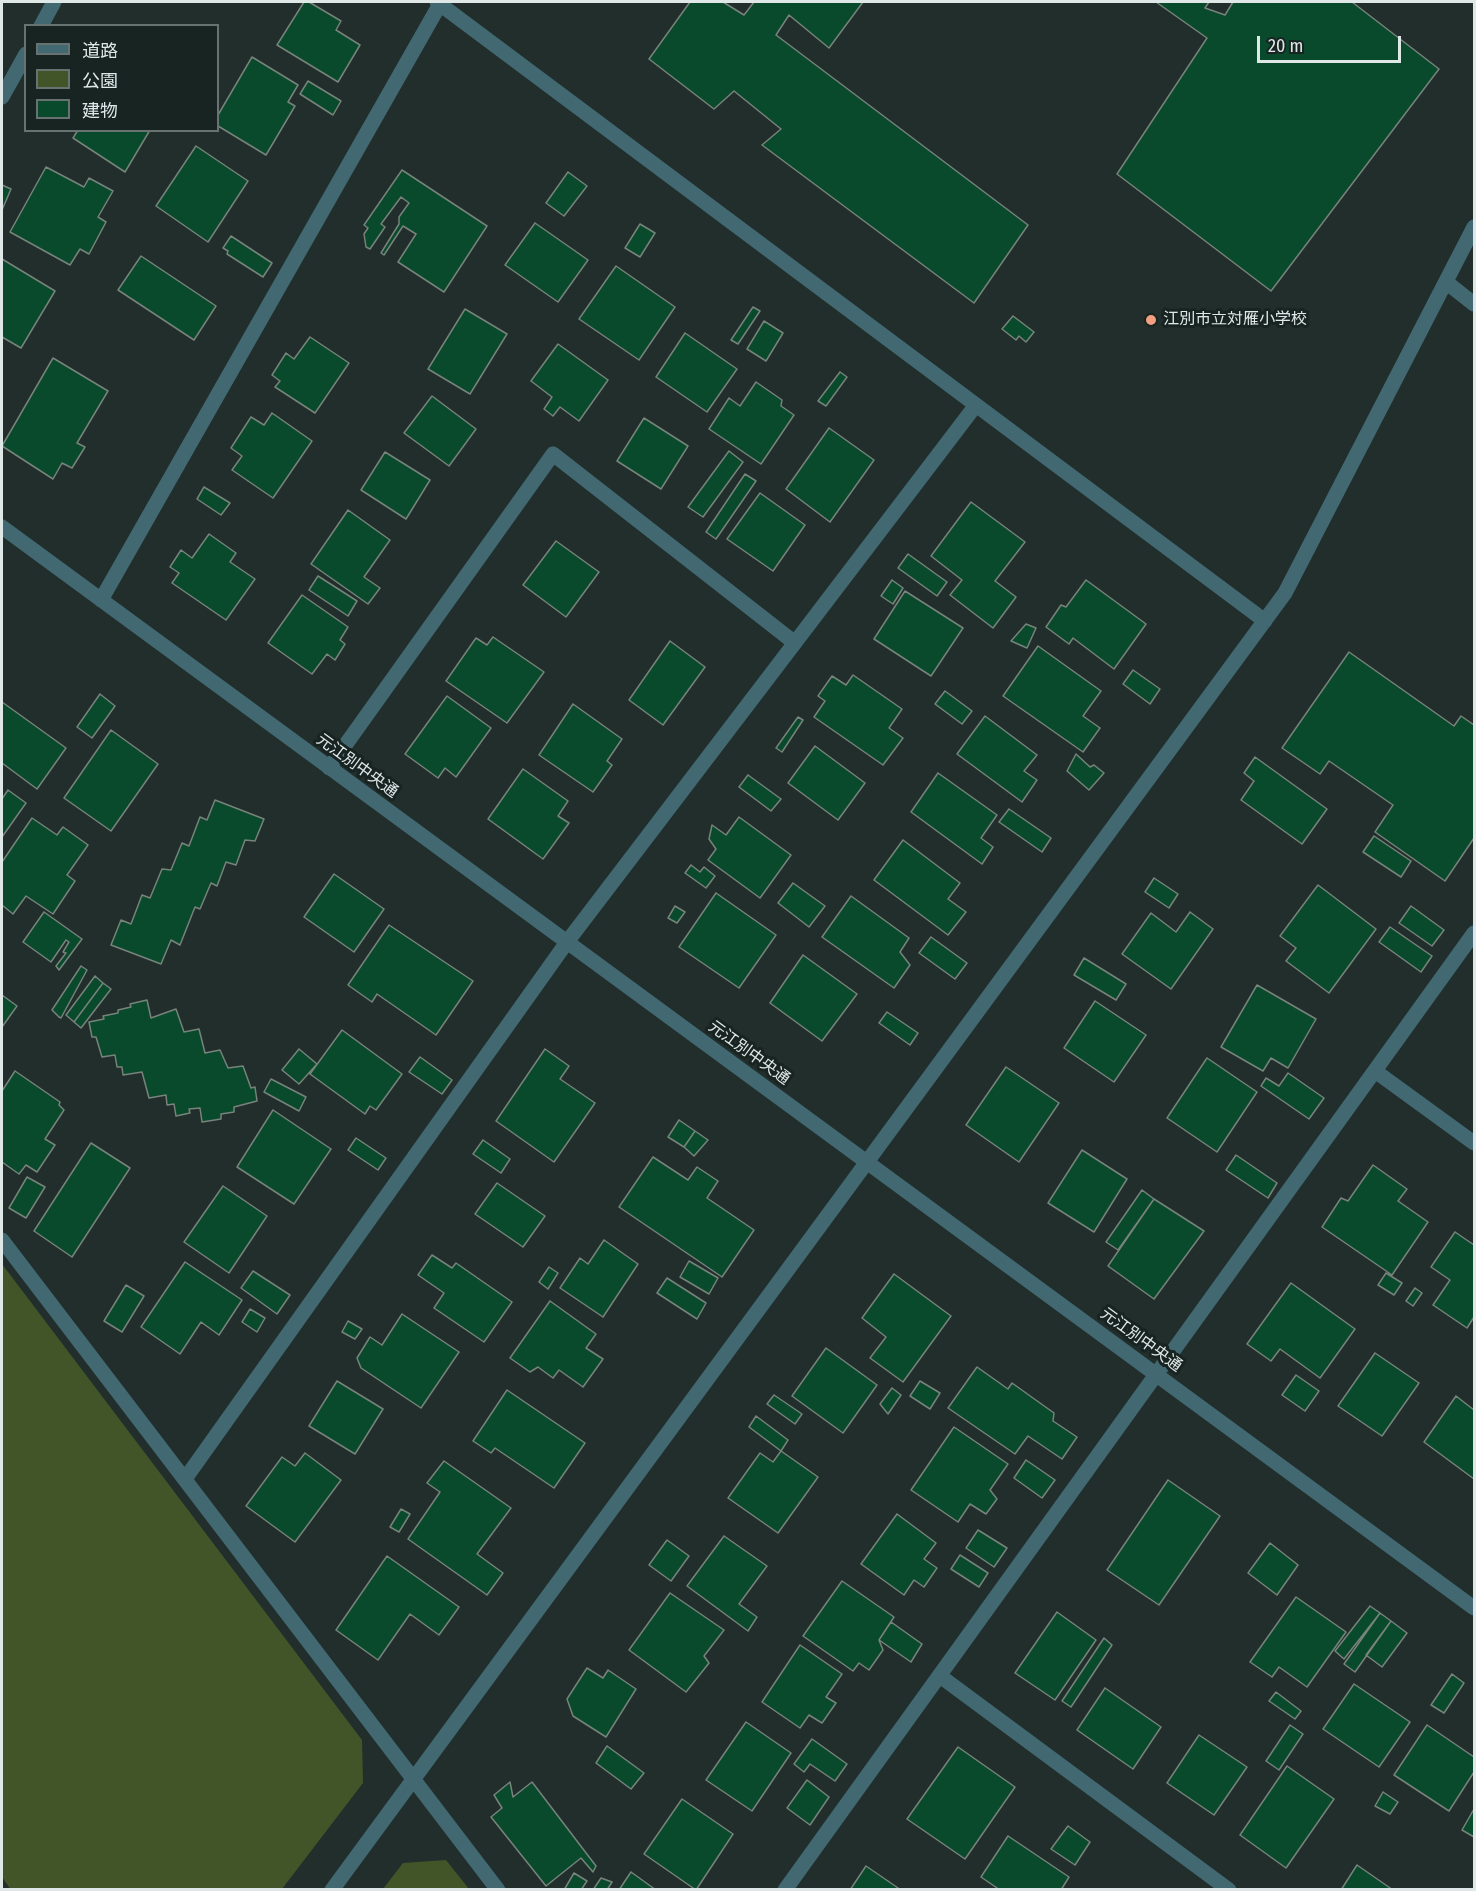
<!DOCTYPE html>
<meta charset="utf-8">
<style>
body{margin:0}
#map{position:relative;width:1476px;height:1891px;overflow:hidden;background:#212e2c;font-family:"Fira Sans Condensed","Noto Sans JP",sans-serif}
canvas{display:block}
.frame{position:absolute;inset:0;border:3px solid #e0e8e7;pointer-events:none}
.legend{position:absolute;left:24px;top:24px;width:195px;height:108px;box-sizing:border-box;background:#172422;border:2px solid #677271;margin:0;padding:8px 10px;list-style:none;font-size:18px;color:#e0e8e7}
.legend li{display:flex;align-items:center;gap:12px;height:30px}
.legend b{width:30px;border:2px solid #677271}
.scale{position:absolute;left:1257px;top:36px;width:144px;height:27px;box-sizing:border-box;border:3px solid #e0e8e7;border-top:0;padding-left:8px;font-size:18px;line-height:21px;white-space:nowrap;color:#e0e8e7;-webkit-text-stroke:4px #172422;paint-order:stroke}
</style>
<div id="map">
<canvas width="1476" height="1891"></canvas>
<div class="frame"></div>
<ul class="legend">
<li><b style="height:8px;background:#426871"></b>道路</li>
<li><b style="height:16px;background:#425529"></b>公園</li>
<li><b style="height:16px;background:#09492c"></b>建物</li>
</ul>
<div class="scale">20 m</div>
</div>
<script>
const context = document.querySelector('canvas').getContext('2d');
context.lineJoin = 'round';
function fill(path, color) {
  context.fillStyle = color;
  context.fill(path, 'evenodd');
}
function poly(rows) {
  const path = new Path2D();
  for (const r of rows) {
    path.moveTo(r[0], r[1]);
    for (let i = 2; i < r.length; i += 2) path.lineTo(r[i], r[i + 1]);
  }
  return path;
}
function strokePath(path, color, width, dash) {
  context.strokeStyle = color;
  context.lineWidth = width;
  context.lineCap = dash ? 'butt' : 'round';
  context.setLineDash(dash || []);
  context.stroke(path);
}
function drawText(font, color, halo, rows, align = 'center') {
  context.font = font + ' "Fira Sans Condensed","Noto Sans JP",sans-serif';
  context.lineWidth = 6;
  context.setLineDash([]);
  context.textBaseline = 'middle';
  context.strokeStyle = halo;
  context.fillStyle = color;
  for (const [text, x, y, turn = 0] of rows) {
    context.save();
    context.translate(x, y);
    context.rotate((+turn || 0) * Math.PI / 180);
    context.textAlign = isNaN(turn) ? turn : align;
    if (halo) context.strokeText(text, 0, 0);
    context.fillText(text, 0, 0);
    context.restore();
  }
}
fill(poly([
 [2,1264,362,1740,363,1783,282,1889,11,1890,2,1877],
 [446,1860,469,1889,383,1889,403,1863]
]), '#425529');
const building = poly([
 [304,2,309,2,341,21,336,30,360,45,338,82,277,45,304,2],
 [690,2,723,2,744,15,754,2,863,2,829,48,789,15,776,35,1028,225,974,303,762,145,781,129,734,91,714,109,649,59,690,2],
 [1156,2,1209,2,1205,8,1225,15,1233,2,1352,2,1439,69,1271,291,1117,174,1207,38,1156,2],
 [252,57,298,85,288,102,295,106,266,155,218,126,218,115,252,57],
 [308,81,341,101,333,115,300,94,308,81],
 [78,130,150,130,125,172,73,138,78,130],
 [196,146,248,181,208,242,156,206,196,146],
 [46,167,84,187,89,178,113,191,98,217,106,222,89,254,80,249,70,265,10,232,46,167],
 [402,170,487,226,444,292,398,262,416,234,403,226,384,255,381,253,399,224,399,217,409,203,401,197,381,224,385,227,370,249,366,247,364,234,368,228,364,225,402,170],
 [568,172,587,186,564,216,546,203,568,172],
 [2,185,11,189,2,210,2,185],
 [535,223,588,260,558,302,505,265,535,223],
 [640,224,655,233,640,257,625,248,640,224],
 [231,236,272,263,263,277,227,254,228,251,223,248,231,236],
 [141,256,216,306,194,340,118,290,141,256],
 [2,259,55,291,21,348,2,337,2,259],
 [616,266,675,307,639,360,579,319,616,266],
 [753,307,760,311,738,344,731,340,753,307],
 [465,309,507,334,470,394,428,369,465,309],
 [1013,316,1034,332,1026,342,1019,336,1016,340,1002,329,1013,316],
 [764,321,783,333,766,361,747,349,764,321],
 [685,333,737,369,707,412,656,377,685,333],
 [310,337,349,363,315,413,275,387,280,381,272,375,286,353,294,359,310,337],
 [558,344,608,380,579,421,560,407,553,416,544,409,552,397,531,381,558,344],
 [53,358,108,391,77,443,85,447,72,468,62,463,53,479,2,446,53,358],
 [840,372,847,377,826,406,818,401,840,372],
 [756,382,782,400,781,406,794,415,761,464,709,429,729,398,740,406,756,382],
 [432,396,476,429,449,466,404,433,432,396],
 [272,413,312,441,273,498,232,470,242,456,231,448,251,417,264,425,272,413],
 [644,418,688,446,661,489,617,461,644,418],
 [829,428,874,460,830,522,786,489,829,428],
 [729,451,743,462,703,517,688,507,729,451],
 [385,452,430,480,406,519,361,490,385,452],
 [745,474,756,481,716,539,706,532,745,474],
 [204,487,230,503,221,515,197,499,204,487],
 [760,493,805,525,773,571,727,539,760,493],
 [971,502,1025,542,995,581,1016,597,993,628,950,595,962,580,931,556,971,502],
 [348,510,390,540,364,577,380,588,368,604,311,564,348,510],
 [209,534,236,553,230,562,255,579,226,620,172,583,179,573,170,567,181,550,192,558,209,534],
 [556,541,599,572,566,617,523,585,556,541],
 [908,554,947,582,937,596,898,568,908,554],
 [318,576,357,601,348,616,309,590,318,576],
 [892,580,903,588,893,604,881,596,892,580],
 [1086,580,1146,624,1114,669,1073,638,1069,644,1046,627,1061,605,1066,607,1086,580],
 [905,591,963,628,931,676,874,639,905,591],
 [302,595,348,627,340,640,345,644,335,660,327,654,312,674,268,643,302,595],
 [1026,624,1036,628,1027,648,1011,641,1026,624],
 [493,637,544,672,507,723,446,681,476,638,487,645,493,637],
 [670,641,705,667,663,725,629,700,670,641],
 [1038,646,1101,691,1083,716,1100,728,1083,752,1003,696,1038,646],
 [1349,652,1454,726,1461,716,1474,725,1474,838,1445,881,1375,832,1393,805,1329,761,1320,774,1282,748,1349,652],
 [1133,670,1160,689,1150,704,1123,684,1133,670],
 [853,675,902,709,889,728,903,738,883,765,814,717,825,701,818,696,832,676,846,685,853,675],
 [945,691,972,711,962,724,935,704,945,691],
 [100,694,115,706,92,738,77,727,100,694],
 [447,696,491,728,456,777,445,768,438,778,405,754,447,696],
 [2,702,66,748,37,789,2,763,2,702],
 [573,704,622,739,607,761,612,765,593,792,539,755,573,704],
 [985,716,1037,755,1024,771,1037,780,1022,802,957,754,985,716],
 [798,717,803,720,782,752,776,748,798,717],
 [111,730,158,764,111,831,64,798,111,730],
 [815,746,865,783,838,820,788,783,815,746],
 [1076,754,1090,767,1094,765,1104,773,1089,790,1067,771,1076,754],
 [1255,757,1327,809,1302,844,1241,800,1254,781,1244,773,1255,757],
 [523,769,568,801,558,816,569,823,543,859,488,819,523,769],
 [938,773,997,815,981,838,993,847,982,864,911,812,938,773],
 [748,775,781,799,771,811,739,787,748,775],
 [8,790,26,803,2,837,2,799,8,790],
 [215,800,264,819,255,841,245,840,236,865,226,862,217,886,211,883,200,909,195,907,180,945,171,940,161,964,111,945,121,920,131,924,142,895,150,898,162,869,171,870,182,843,189,846,200,817,207,820,215,800],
 [1009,809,1051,838,1042,852,999,822,1009,809],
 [739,817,791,855,760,898,708,860,716,849,709,839,712,825,726,835,739,817],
 [32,818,57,835,63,827,88,845,67,875,75,881,53,914,26,896,13,914,2,905,2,862,32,818],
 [1374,836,1411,861,1401,877,1363,852,1374,836],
 [903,840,960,883,948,899,966,912,948,935,874,880,903,840],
 [691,865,700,872,704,867,715,876,706,888,685,873,691,865],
 [334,874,384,909,354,952,304,917,334,874],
 [1154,878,1178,894,1169,908,1145,892,1154,878],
 [793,883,825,906,809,927,778,903,793,883],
 [1318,885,1376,929,1329,993,1286,961,1296,948,1280,936,1318,885],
 [716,893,776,935,739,988,679,947,716,893],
 [851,896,909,938,900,952,910,965,894,988,822,937,851,896],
 [675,906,685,912,677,923,668,918,675,906],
 [1411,906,1444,930,1432,946,1399,923,1411,906],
 [44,912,82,939,59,970,56,966,66,953,63,952,69,942,66,940,51,962,23,942,44,912],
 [1190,912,1213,929,1171,989,1122,954,1151,913,1176,932,1190,912],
 [389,925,473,981,436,1035,377,994,372,1002,348,985,389,925],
 [1390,927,1432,956,1421,972,1379,942,1390,927],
 [931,937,967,963,955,979,919,953,931,937],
 [803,955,857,994,822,1041,770,1003,803,955],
 [1084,958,1126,984,1116,1000,1074,975,1084,958],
 [81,966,87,970,61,1018,59,1017,52,1010,81,966],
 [95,976,103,983,74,1022,66,1015,95,976],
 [103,983,111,989,81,1028,74,1022,103,983],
 [1257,985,1316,1019,1288,1068,1271,1058,1263,1071,1221,1047,1257,985],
 [2,995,17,1006,2,1027,2,995],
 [147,1000,151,1018,176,1009,184,1032,199,1029,205,1053,220,1050,228,1068,243,1066,251,1088,255,1087,257,1101,234,1107,234,1112,221,1114,221,1119,202,1122,200,1108,189,1109,190,1113,176,1116,174,1104,167,1105,166,1095,149,1098,142,1072,123,1075,122,1067,117,1067,115,1055,102,1057,96,1037,92,1037,89,1022,104,1019,103,1016,118,1013,118,1010,131,1007,130,1004,147,1000],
 [1095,1001,1146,1035,1114,1082,1064,1048,1095,1001],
 [887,1012,918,1033,910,1045,879,1023,887,1012],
 [342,1030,402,1074,376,1110,370,1106,365,1114,310,1074,342,1030],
 [299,1049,317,1064,299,1084,282,1070,299,1049],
 [545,1049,569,1066,560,1079,595,1103,554,1162,496,1121,545,1049],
 [420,1057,452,1080,442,1094,409,1072,420,1057],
 [1207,1058,1257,1092,1217,1152,1167,1118,1207,1058],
 [1006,1067,1059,1103,1019,1162,966,1125,1006,1067],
 [15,1071,60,1102,59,1105,64,1110,45,1139,55,1145,37,1172,26,1165,19,1174,2,1162,2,1091,15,1071],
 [1288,1073,1324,1098,1309,1119,1261,1086,1266,1078,1279,1086,1288,1073],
 [271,1079,306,1097,299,1111,264,1092,271,1079],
 [273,1110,331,1149,294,1204,237,1167,273,1110],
 [679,1120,695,1131,684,1147,668,1137,679,1120],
 [695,1131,708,1140,694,1156,684,1147,695,1131],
 [356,1138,386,1158,378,1170,348,1150,356,1138],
 [483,1140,510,1159,501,1173,473,1154,483,1140],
 [91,1143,130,1168,72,1257,34,1231,91,1143],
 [1082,1150,1127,1179,1094,1232,1048,1203,1082,1150],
 [1236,1155,1277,1183,1268,1198,1226,1170,1236,1155],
 [653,1157,688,1180,697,1167,718,1181,707,1198,754,1230,722,1277,619,1207,653,1157],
 [1373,1165,1407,1189,1398,1201,1428,1222,1392,1275,1322,1227,1341,1198,1348,1201,1373,1165],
 [27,1177,45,1187,26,1218,9,1208,27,1177],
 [497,1183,545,1216,523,1247,475,1214,497,1183],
 [223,1186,267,1216,229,1273,184,1242,223,1186],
 [1142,1190,1154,1199,1118,1250,1106,1242,1142,1190],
 [1154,1199,1204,1231,1154,1299,1108,1266,1154,1199],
 [1455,1232,1474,1245,1474,1317,1467,1328,1433,1305,1450,1280,1431,1267,1455,1232],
 [604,1240,638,1264,603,1317,560,1288,580,1258,588,1264,604,1240],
 [432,1255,452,1268,456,1263,512,1302,484,1342,434,1308,444,1293,418,1275,432,1255],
 [689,1261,718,1278,709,1294,680,1277,689,1261],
 [185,1262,242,1300,219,1335,201,1322,180,1354,141,1327,185,1262],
 [549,1267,558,1273,548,1289,539,1282,549,1267],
 [253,1271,290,1295,277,1314,241,1288,253,1271],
 [1386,1273,1402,1283,1394,1295,1378,1285,1386,1273],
 [894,1274,951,1316,903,1382,870,1358,886,1337,862,1318,894,1274],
 [667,1278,706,1303,697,1319,657,1293,667,1278],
 [1291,1283,1355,1329,1320,1378,1280,1349,1271,1361,1247,1344,1291,1283],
 [126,1285,144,1296,122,1332,104,1321,126,1285],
 [1415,1288,1422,1293,1413,1306,1406,1301,1415,1288],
 [550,1301,596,1334,586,1348,603,1359,583,1387,559,1370,553,1378,538,1367,530,1372,510,1358,550,1301],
 [250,1309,265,1318,257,1332,242,1322,250,1309],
 [402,1314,459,1352,421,1408,361,1368,357,1358,370,1337,382,1345,402,1314],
 [348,1321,362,1329,355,1339,342,1332,348,1321],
 [826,1348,877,1385,843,1433,792,1396,826,1348],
 [1375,1353,1419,1383,1382,1436,1338,1406,1375,1353],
 [977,1367,1008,1389,1012,1383,1054,1413,1053,1421,1077,1437,1062,1459,1028,1436,1015,1454,948,1408,977,1367],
 [1296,1375,1319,1391,1305,1411,1282,1395,1296,1375],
 [337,1381,383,1409,355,1454,309,1426,337,1381],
 [920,1381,940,1393,930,1409,910,1396,920,1381],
 [892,1388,901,1395,888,1414,880,1404,892,1388],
 [507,1390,585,1443,554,1488,495,1448,491,1453,473,1441,507,1390],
 [774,1395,802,1414,795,1424,767,1404,774,1395],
 [1456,1396,1474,1410,1474,1479,1424,1442,1456,1396],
 [756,1416,788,1440,781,1451,749,1427,756,1416],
 [954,1427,1008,1464,990,1490,997,1499,986,1514,970,1504,958,1522,911,1490,954,1427],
 [781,1451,818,1477,778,1533,728,1498,760,1453,773,1462,781,1451],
 [305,1453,341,1480,295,1542,246,1506,282,1457,295,1466,305,1453],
 [1026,1460,1055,1480,1042,1498,1014,1478,1026,1460],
 [444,1461,511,1508,477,1554,503,1573,487,1595,408,1539,440,1492,427,1483,444,1461],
 [1168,1480,1220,1516,1159,1605,1107,1570,1168,1480],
 [401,1509,410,1514,399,1532,390,1527,401,1509],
 [897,1514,936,1543,924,1559,937,1568,924,1587,914,1580,904,1595,861,1564,897,1514],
 [978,1530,1007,1548,994,1567,966,1548,978,1530],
 [724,1536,767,1566,739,1604,757,1617,748,1631,687,1586,724,1536],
 [667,1540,689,1556,671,1581,649,1565,667,1540],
 [1270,1543,1298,1565,1277,1595,1248,1573,1270,1543],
 [960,1555,988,1573,979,1587,951,1569,960,1555],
 [387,1556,459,1607,439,1635,410,1614,378,1660,336,1630,387,1556],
 [842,1581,894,1617,879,1640,883,1650,869,1670,859,1663,853,1671,803,1636,842,1581],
 [670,1593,724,1630,704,1656,709,1663,686,1692,629,1650,670,1593],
 [1296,1597,1346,1632,1307,1687,1279,1667,1272,1677,1250,1662,1296,1597],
 [1370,1606,1380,1613,1344,1659,1335,1651,1370,1606],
 [1057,1612,1096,1640,1055,1700,1015,1673,1057,1612],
 [1380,1613,1391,1621,1355,1672,1344,1664,1380,1613],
 [1391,1621,1407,1633,1382,1667,1366,1655,1391,1621],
 [891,1622,922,1644,911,1662,879,1640,891,1622],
 [1104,1638,1112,1645,1071,1707,1062,1701,1104,1638],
 [800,1645,842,1674,826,1697,836,1703,822,1723,809,1715,800,1728,762,1702,800,1645],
 [587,1668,603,1678,608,1670,636,1689,606,1737,573,1716,567,1699,587,1668],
 [1452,1674,1464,1683,1444,1713,1431,1705,1452,1674],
 [1354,1684,1410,1722,1379,1767,1323,1729,1354,1684],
 [1105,1688,1161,1727,1133,1769,1077,1730,1105,1688],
 [1276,1692,1301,1711,1295,1719,1269,1701,1276,1692],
 [746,1722,791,1753,752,1811,706,1780,746,1722],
 [1290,1725,1303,1734,1279,1770,1266,1761,1290,1725],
 [1427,1725,1474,1757,1474,1772,1449,1811,1394,1775,1427,1725],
 [1199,1735,1247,1767,1214,1815,1167,1783,1199,1735],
 [812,1739,847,1764,835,1781,810,1764,804,1772,794,1764,812,1739],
 [607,1746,644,1773,631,1789,596,1763,607,1746],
 [958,1747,1015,1787,965,1859,907,1819,958,1747],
 [1287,1766,1334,1799,1286,1868,1240,1835,1287,1766],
 [807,1780,829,1797,810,1825,787,1808,807,1780],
 [510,1782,513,1797,532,1782,596,1866,593,1872,581,1858,546,1886,491,1817,502,1808,494,1795,510,1782],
 [1383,1792,1398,1802,1390,1814,1375,1806,1383,1792],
 [682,1799,733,1834,696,1890,644,1854,682,1799],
 [1474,1809,1474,1837,1462,1830,1474,1809],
 [1068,1826,1090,1842,1075,1865,1051,1849,1068,1826],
 [1008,1836,1069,1877,1061,1890,1000,1890,981,1877,1008,1836],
 [1357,1865,1393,1890,1341,1890,1357,1865],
 [866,1866,901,1890,850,1890,866,1866],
 [631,1872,656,1890,619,1890,631,1872],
 [574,1873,587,1881,581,1890,564,1890,574,1873],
 [601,1878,612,1882,607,1890,593,1890,601,1878]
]);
fill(building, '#09492c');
strokePath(building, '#77837b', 1.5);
strokePath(poly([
 [437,2,1265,621],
 [41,26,54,2],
 [2,97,26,54],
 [1446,282,1474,304],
 [2,527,1474,1608],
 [101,600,440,4],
 [329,768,553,454,795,643],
 [1375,1071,1474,1143],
 [2,1240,498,1890],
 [185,1479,567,942,976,405],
 [940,1676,1229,1890],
 [332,1890,1285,593,1474,227],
 [785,1890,1474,933]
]), '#426871', 15);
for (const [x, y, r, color] of [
 [1151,320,6,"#f2a080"]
]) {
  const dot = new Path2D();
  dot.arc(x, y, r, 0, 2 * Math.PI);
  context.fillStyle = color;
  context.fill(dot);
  strokePath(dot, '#172422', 2);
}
drawText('16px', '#e0e8e7', '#172422', [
 ["江別市立対雁小学校",1163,320]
], 'left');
drawText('16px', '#e0e8e7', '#172422', [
 ["元江別中央通",357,766,36],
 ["元江別中央通",749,1053,36],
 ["元江別中央通",1141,1340,36]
]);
</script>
